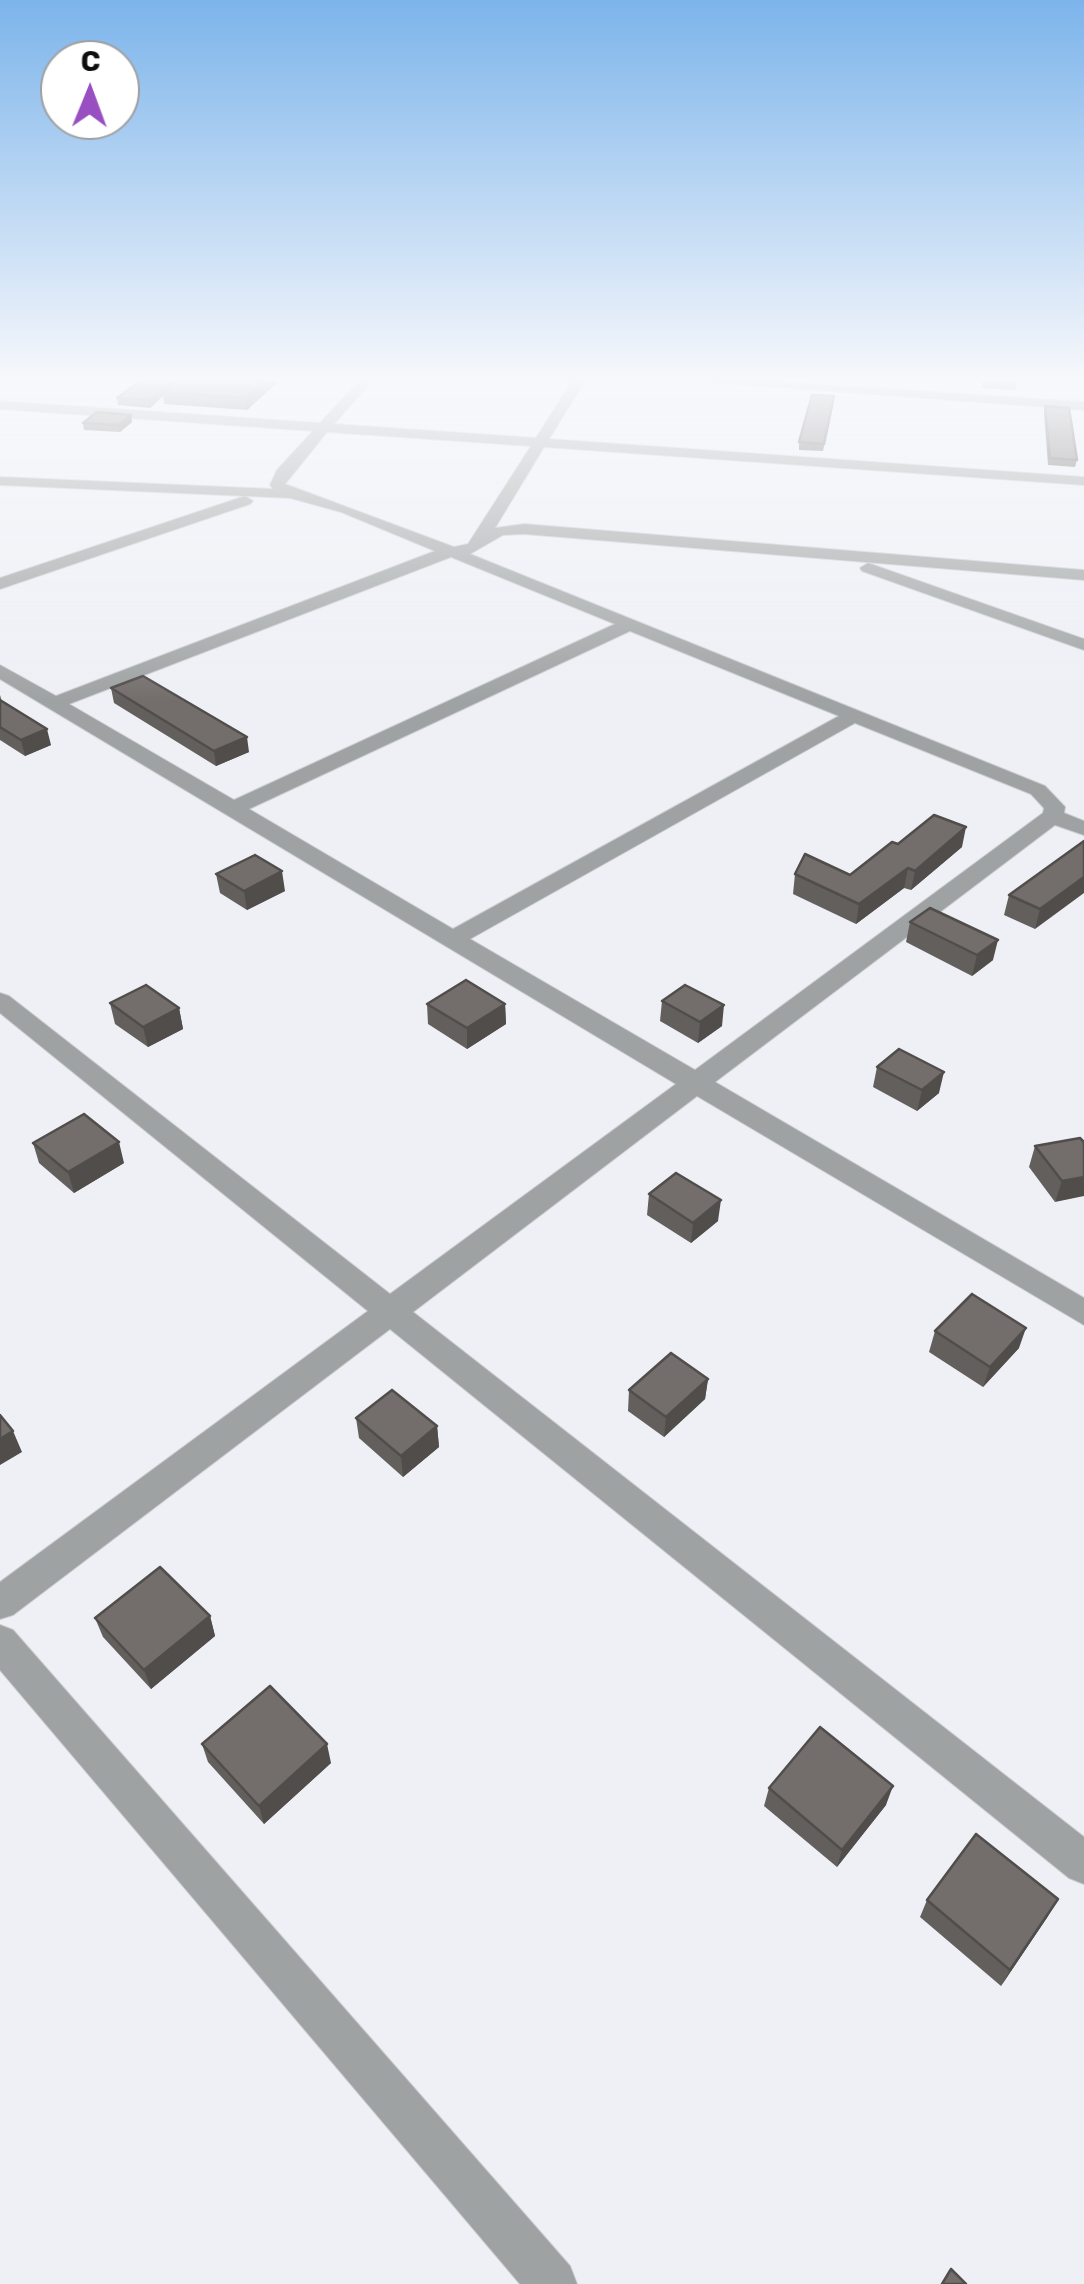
<!DOCTYPE html>
<meta charset="utf-8">
<style>
body{margin:0}
#map{position:relative;width:1084px;height:2284px;overflow:hidden;background:#eef0f6;font-family:Rubik,sans-serif}
canvas{display:block}
.north{position:absolute;left:40px;top:40px;width:100px;height:100px;box-sizing:border-box;background:#fff;border:2px solid #9f9f9f;border-radius:50%;rotate:1deg;font-size:28px;font-weight:700;line-height:40px;text-align:center;color:#0e0e10}
.north::after{content:'';display:block;margin:auto;width:35px;height:45px;background:#984fc2;clip-path:polygon(50% 0,100% 100%,50% 72%,0 100%)}
</style>
<div id="map">
<canvas width="1084" height="2284"></canvas>
<div class="north">С</div>
</div>
<script>
const context = document.querySelector('canvas').getContext('2d');
context.lineJoin = 'round';
function poly(rows) {
  const path = new Path2D();
  for (const r of rows) {
    path.moveTo(r[0], r[1]);
    for (let i = 2; i < r.length; i += 2) path.lineTo(r[i], r[i + 1]);
  }
  return path;
}
function strokePath(path, color, width, dash) {
  context.strokeStyle = color;
  context.lineWidth = width;
  context.lineCap = dash ? 'butt' : 'round';
  context.setLineDash(dash || []);
  context.stroke(path);
}
function fill(path, color) {
  context.fillStyle = color;
  context.fill(path, 'evenodd');
}
const street = poly([
 [359,381,372,381,334,424,536,438,572,381,585,381,549,439,1084,477,1084,485,544,447,495,528,524,524,1084,570,1084,580,524,534,503,535,470,554,1045,786,1065,807,1064,813,1084,821,1084,835,1055,825,715,1082,1084,1298,1084,1325,697,1096,413,1312,1084,1837,1084,1884,1069,1878,390,1329,13,1615,0,1619,0,1582,368,1311,0,1013,0,993,9,996,390,1294,676,1084,0,679,0,665,56,696,435,551,341,512,290,498,0,485,0,477,273,489,270,485,277,470,313,431,0,409,0,401,320,423,359,381],
 [327,432,531,446,468,544,454,547,285,484,327,432],
 [451,557,615,624,234,800,69,704,451,557],
 [630,631,839,716,453,929,249,809,630,631],
 [855,723,1031,794,1044,808,1043,813,695,1070,470,939,855,723],
 [697,381,768,381,1084,402,1084,410,697,381],
 [245,496,253,501,250,504,0,589,0,578,245,496],
 [868,563,1084,639,1084,650,862,571,860,568,868,563],
 [0,1625,13,1630,570,2266,577,2284,520,2284,0,1670,0,1625]
]);
strokePath(street, '#caccd1', 2);
fill(street, '#9ea2a2');
fill(poly([
 [177,381,279,381,247,410,164,404,163,396,150,408,118,405,117,398,172,385],
 [982,381,1017,381,1016,390,982,388],
 [833,403,823,451,799,450,799,442],
 [1045,406,1077,460,1075,467,1048,465,1044,414],
 [131,415,132,422,120,432,84,430,83,423],
 [111,688,249,752,216,766,114,703],
 [0,695,2,702,51,745,25,756,0,740],
 [1084,841,1035,929,1004,915,1009,895],
 [898,844,962,847,911,890,904,888,856,924,793,894,795,874,850,875],
 [216,874,285,891,247,910,220,893],
 [910,922,993,960,972,976,906,942],
 [662,1001,722,1026,698,1043,660,1021],
 [110,1003,179,1008,183,1029,148,1047,115,1024],
 [427,1004,505,1004,506,1024,467,1049,428,1024],
 [877,1067,939,1093,917,1111,873,1087],
 [1084,1142,1055,1202,1029,1167,1035,1146],
 [33,1143,124,1163,74,1193,39,1163],
 [649,1194,718,1221,691,1243,647,1215],
 [935,1331,1019,1348,983,1387,929,1352],
 [708,1379,705,1399,664,1437,628,1411,629,1390],
 [356,1418,437,1426,439,1447,403,1477,359,1438],
 [210,1616,215,1636,151,1689,103,1637,95,1618],
 [202,1744,331,1763,264,1824,208,1762],
 [769,1788,886,1805,837,1867,764,1806],
 [927,1900,1048,1916,1001,1986,920,1917]
]), '#635f5c');
fill(poly([
 [265,381,279,381,247,410,245,398],
 [171,382,172,389,163,392,163,396,150,408,149,400],
 [131,415,132,422,120,432,119,425],
 [47,729,51,745,25,756,21,740],
 [247,737,249,752,216,766,214,751],
 [966,827,962,847,911,890,915,871],
 [908,868,904,888,856,924,859,904],
 [282,871,285,891,247,910,244,891],
 [1084,877,1084,893,1035,929,1040,909],
 [998,940,993,960,972,976,977,955],
 [505,1004,506,1024,467,1049,467,1028],
 [724,1005,722,1026,698,1043,700,1022],
 [179,1008,183,1029,148,1047,143,1027],
 [944,1072,939,1093,917,1111,922,1090],
 [119,1142,124,1163,74,1193,68,1172],
 [1084,1177,1084,1196,1055,1202,1062,1181],
 [721,1200,718,1221,691,1243,693,1223],
 [1026,1328,1019,1348,983,1387,990,1367],
 [708,1379,705,1399,664,1437,666,1417],
 [437,1426,439,1447,403,1477,401,1456],
 [13,1431,22,1452,0,1465,0,1439],
 [210,1616,215,1636,151,1689,144,1670],
 [327,1744,331,1763,264,1824,259,1806],
 [893,1786,886,1805,837,1867,842,1850],
 [1058,1899,1048,1916,1001,1986,1010,1970]
]), '#504d4b');
const building = poly([
 [140,381,171,381,171,382,149,400,117,398,140,381],
 [177,381,265,381,245,398,163,392,177,381],
 [812,395,834,396,824,444,799,442,812,395],
 [1045,406,1069,408,1077,460,1050,458,1045,406],
 [97,412,131,415,119,425,83,423,97,412],
 [143,676,247,737,214,751,111,688,143,676],
 [0,700,47,729,21,740,0,727,0,700],
 [934,815,966,827,915,871,908,868,859,904,795,874,805,854,850,875,892,842,898,844,934,815],
 [1084,841,1084,877,1040,909,1009,895,1084,841],
 [255,855,282,871,244,891,216,874,255,855],
 [930,908,998,940,977,955,910,922,930,908],
 [466,980,505,1004,467,1028,427,1004,466,980],
 [146,985,179,1008,143,1027,110,1003,146,985],
 [685,985,724,1005,700,1022,662,1001,685,985],
 [899,1049,944,1072,922,1090,877,1067,899,1049],
 [84,1114,119,1142,68,1172,33,1143,84,1114],
 [1080,1138,1084,1142,1084,1177,1062,1181,1035,1146,1080,1138],
 [676,1173,721,1200,693,1223,649,1194,676,1173],
 [972,1294,1026,1328,990,1367,935,1331,972,1294],
 [671,1353,708,1379,666,1417,629,1390,671,1353],
 [392,1390,437,1426,401,1456,356,1418,392,1390],
 [0,1415,13,1431,0,1439,0,1415],
 [160,1567,210,1616,144,1670,95,1618,160,1567],
 [270,1686,327,1744,259,1806,202,1744,270,1686],
 [820,1727,893,1786,842,1850,769,1788,820,1727],
 [976,1834,1058,1899,1010,1970,927,1900,976,1834],
 [951,2269,966,2284,942,2284,951,2269]
]);
fill(building, '#736e6b');
strokePath(building, '#504d4b', 2.5);
const sky = context.createLinearGradient(0, 0, 0, 701);
sky.addColorStop(0, '#7cb4eb');
sky.addColorStop(0.54, '#f7f8fb');
sky.addColorStop(1, '#f7f8fb00');
context.fillStyle = sky;
context.fillRect(0, 0, 1084, 701);
</script>
